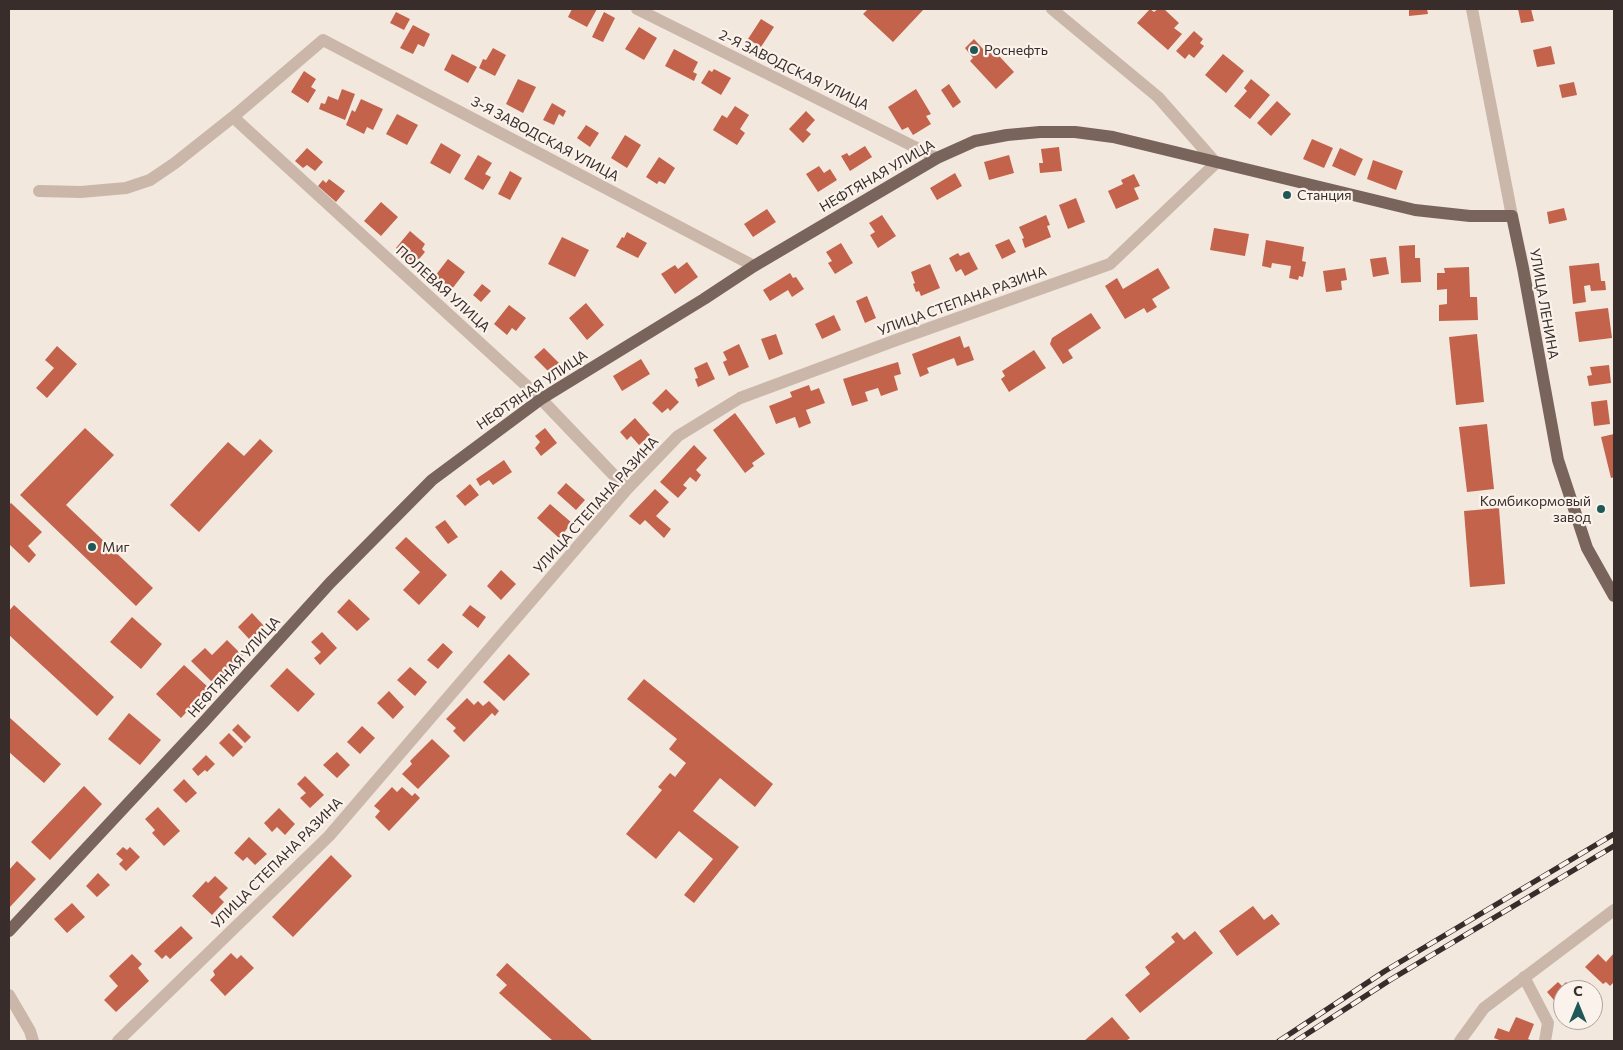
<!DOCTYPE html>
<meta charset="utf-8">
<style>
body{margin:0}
#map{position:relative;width:1623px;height:1050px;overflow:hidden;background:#f2e8de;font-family:Commissioner,sans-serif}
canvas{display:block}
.frame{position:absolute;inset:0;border:10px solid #382d2a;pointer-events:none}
.north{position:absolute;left:1553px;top:980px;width:50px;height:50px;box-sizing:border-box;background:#faf2eb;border:1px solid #aca39e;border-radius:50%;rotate:0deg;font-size:14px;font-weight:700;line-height:20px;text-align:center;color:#382d2a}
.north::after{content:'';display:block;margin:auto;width:18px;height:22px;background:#205858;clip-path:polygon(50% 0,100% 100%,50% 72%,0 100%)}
</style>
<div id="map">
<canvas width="1623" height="1050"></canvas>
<div class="frame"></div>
<div class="north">С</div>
</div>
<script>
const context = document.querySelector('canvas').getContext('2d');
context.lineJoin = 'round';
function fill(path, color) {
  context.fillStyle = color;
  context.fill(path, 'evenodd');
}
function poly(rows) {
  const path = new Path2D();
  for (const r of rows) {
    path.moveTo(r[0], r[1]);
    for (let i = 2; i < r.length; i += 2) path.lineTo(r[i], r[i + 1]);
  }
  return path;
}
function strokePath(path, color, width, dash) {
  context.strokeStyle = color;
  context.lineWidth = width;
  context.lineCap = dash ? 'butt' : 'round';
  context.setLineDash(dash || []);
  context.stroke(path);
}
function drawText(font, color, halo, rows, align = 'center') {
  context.font = font + ' Commissioner,sans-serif';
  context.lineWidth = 4.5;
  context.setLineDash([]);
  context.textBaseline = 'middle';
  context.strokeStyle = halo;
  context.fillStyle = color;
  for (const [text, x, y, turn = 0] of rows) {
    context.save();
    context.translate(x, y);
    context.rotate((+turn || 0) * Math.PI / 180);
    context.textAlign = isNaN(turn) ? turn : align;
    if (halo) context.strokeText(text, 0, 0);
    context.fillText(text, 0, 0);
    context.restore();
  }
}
fill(poly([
 [572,9,597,9,587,27,568,17],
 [868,9,924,9,893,42,863,14],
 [1150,9,1154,12,1158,9,1161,10,1164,9,1179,23,1174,28,1182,34,1168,50,1137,23],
 [1409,9,1427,9,1428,14,1409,16],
 [1518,9,1531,9,1534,21,1521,23],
 [396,12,410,19,404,30,390,23],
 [604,12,615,18,603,42,592,37],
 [761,19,774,27,761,47,748,39],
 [413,25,430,34,424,47,418,44,413,54,400,48],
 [639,27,657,38,644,60,625,49],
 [1194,31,1203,39,1200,43,1204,46,1194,58,1189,54,1185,59,1176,51],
 [974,39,983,49,988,44,1014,72,996,89,970,61,973,58,965,48],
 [1551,46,1555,64,1537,67,1533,50],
 [493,48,506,55,495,76,479,68,483,59,486,60],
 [674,49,698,62,693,72,697,74,694,81,665,66],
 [452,54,477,67,468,83,444,70],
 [1223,54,1244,71,1226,93,1205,75],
 [714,69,731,78,721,95,701,83,709,70,712,72],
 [304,71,316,79,311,87,316,90,308,103,291,92],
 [518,79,536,87,523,113,506,104],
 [1251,79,1270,95,1250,119,1234,106,1247,91,1244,88],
 [1574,82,1577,95,1562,98,1559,85],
 [949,84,961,102,953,108,941,90],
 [342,89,355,94,345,120,319,109,321,103,325,104,328,96,338,100],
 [916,89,931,114,926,116,931,124,913,135,908,127,902,130,888,107],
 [361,99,383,109,373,130,367,127,364,134,346,125,352,110,355,112],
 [1277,101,1291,114,1271,136,1257,123],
 [552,103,566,111,563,117,559,114,554,125,543,120],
 [735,106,749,115,740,129,745,133,737,145,713,130,722,115,727,118],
 [806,111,815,120,806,130,811,134,803,143,789,129],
 [397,114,418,125,407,145,386,134],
 [586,125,599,133,590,147,577,138],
 [625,135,641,145,627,168,611,158],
 [1312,139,1333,148,1324,168,1303,159],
 [441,143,461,155,450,174,430,163],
 [865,146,872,157,850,171,841,156,847,153,849,156],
 [1059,147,1062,171,1040,173,1039,163,1043,163,1041,149],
 [307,148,323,162,315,171,307,165,303,168,295,161],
 [1340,148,1363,159,1355,176,1332,166],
 [478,155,492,163,485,174,491,177,483,190,464,179],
 [1009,155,1014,173,989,180,984,162],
 [659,157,675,168,665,184,659,181,657,184,646,177],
 [1373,160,1403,171,1396,190,1367,179],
 [819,166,824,173,830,169,837,180,818,192,806,174],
 [510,171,522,178,510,200,498,194],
 [955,173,962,186,937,200,930,188],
 [1134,174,1140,186,1134,188,1139,199,1116,209,1108,191,1123,184,1121,180],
 [329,179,345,191,336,202,318,186,323,180,326,183],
 [1076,198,1085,222,1068,229,1059,205],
 [381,202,398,217,381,236,364,221],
 [1564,208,1567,220,1549,224,1547,212],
 [767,209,776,222,753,237,744,224],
 [882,215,896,236,878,248,870,235,875,232,869,223],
 [1046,215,1050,225,1047,226,1051,237,1025,248,1022,239,1024,238,1019,227],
 [1214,228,1249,234,1245,256,1210,250],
 [410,231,425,244,422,249,425,252,415,264,396,248],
 [627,232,647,243,638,258,616,247,622,237,624,238],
 [562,237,589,250,575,277,548,264],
 [1009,239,1016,252,1002,259,995,245],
 [1266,240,1304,247,1302,261,1306,262,1303,277,1299,276,1298,280,1289,278,1291,266,1272,263,1271,268,1262,266],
 [841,243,853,263,835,274,828,263,832,261,826,252],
 [1415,245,1415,258,1420,258,1421,282,1401,283,1399,246],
 [969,252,978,269,965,276,961,269,956,272,949,258,958,253,960,256],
 [1386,257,1389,274,1373,277,1370,259],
 [448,259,465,272,452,289,435,276],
 [687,262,698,277,675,294,661,274,675,265,678,269],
 [1599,263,1601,281,1605,281,1606,290,1591,291,1590,285,1584,286,1586,302,1573,304,1569,266],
 [930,264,940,288,921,296,919,291,916,292,913,284,915,283,911,272],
 [1469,267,1470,297,1477,297,1478,320,1439,321,1439,305,1447,304,1447,289,1437,290,1437,273,1445,273,1444,268],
 [1158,268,1170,288,1152,299,1157,307,1147,313,1144,308,1125,319,1105,286,1117,278,1123,289],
 [1345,268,1347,280,1341,281,1342,290,1326,292,1323,271],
 [790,273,793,278,796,277,804,289,792,297,788,290,770,301,763,290],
 [482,284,491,291,481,302,473,295],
 [867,296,876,318,865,323,856,301],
 [586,303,604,325,587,340,569,318],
 [509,305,526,318,516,331,512,328,507,335,494,324],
 [1608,308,1612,338,1579,342,1575,312],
 [1091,313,1101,328,1068,350,1073,358,1063,364,1050,344,1052,338],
 [834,315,841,330,822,339,815,324],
 [776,334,783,354,769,360,761,339],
 [1477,334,1484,402,1456,405,1449,337],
 [960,336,964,348,969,346,974,360,957,366,954,358,927,368,929,373,920,377,912,354],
 [739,344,749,367,729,376,723,362,727,360,723,352],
 [57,346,77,364,47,398,36,388,54,368,45,360],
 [544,348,561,365,552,375,534,357],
 [1034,350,1046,368,1009,392,1001,379,1005,376,1002,371],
 [641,359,650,374,622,391,613,376],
 [707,362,715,379,698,387,695,379,698,378,694,368],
 [898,362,901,374,894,376,898,390,881,396,878,388,865,392,868,401,852,406,843,379],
 [1609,365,1611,383,1589,386,1587,376,1592,375,1590,367],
 [809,385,811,391,819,388,825,403,806,410,811,423,799,428,795,417,776,424,769,406,792,397,790,392],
 [666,389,679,402,670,411,668,408,662,413,652,403],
 [1607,400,1610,424,1594,426,1591,402],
 [735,413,765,454,752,463,754,466,745,473,713,430],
 [635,418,650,435,639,445,631,436,627,440,620,432],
 [1487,424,1494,489,1467,492,1459,427],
 [85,428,114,455,66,505,153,588,136,606,20,495],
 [545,428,557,443,541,456,535,448,540,442,535,436],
 [1614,434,1614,477,1611,478,1601,437],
 [260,439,273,451,199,532,170,505,228,442,244,456],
 [694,445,707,458,696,470,701,475,696,482,690,477,683,485,687,488,678,498,660,482],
 [504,460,512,472,493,485,489,480,480,486,476,479],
 [566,483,585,500,576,510,557,493],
 [470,484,479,495,465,506,456,496],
 [655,489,669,502,656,516,671,529,664,538,645,520,640,525,629,516],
 [11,503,42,532,28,546,36,555,29,563,9,544,9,505],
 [550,504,572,523,559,538,537,518],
 [1499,508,1505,584,1470,587,1464,511],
 [445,520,458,537,448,544,435,527],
 [406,537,447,575,419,605,403,590,420,572,395,548],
 [501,570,516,584,501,600,487,586],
 [349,599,370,619,357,631,337,612],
 [14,605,114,697,97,716,9,635,9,611],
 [470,605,486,617,478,628,462,615],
 [252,613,264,626,250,640,238,627],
 [132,617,162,644,141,669,110,642],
 [322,632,337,648,320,665,314,658,321,652,311,642],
 [227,640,243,656,214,684,191,661,205,648,212,655],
 [443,643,453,652,438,669,427,660],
 [509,654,530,674,504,701,483,682],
 [184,665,209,688,181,718,156,694],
 [410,667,427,682,415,696,397,680],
 [287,668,315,694,298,712,270,686],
 [644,679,773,784,755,807,720,778,693,811,739,847,694,903,684,895,713,859,679,831,656,859,626,834,662,790,658,787,670,773,675,777,686,763,669,749,677,739,627,699],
 [389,691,404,707,393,719,377,703],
 [467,698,474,705,478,701,483,706,489,701,499,711,495,716,492,713,464,742,453,731,456,728,446,719],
 [129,713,161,740,140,765,108,739],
 [9,717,61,764,44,783,9,752],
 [238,724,251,737,245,743,232,730],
 [362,726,375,738,360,754,347,742],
 [229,733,243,747,233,757,219,743],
 [432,739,450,756,418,789,402,774,412,764,410,761],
 [337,752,350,765,337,778,323,765],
 [206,755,215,764,207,772,205,770,198,776,192,769],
 [305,776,324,795,310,808,300,798,306,793,297,784],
 [184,779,197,793,186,803,173,790],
 [84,786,102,804,50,860,31,842],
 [392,787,397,792,402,787,412,796,415,793,420,798,389,831,375,817,380,811,374,806],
 [158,807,180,831,164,846,152,833,155,830,145,819],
 [279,808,295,824,285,835,277,827,272,832,264,823],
 [249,837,267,854,255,865,247,857,243,861,234,853],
 [123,847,127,850,130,847,140,857,126,871,119,864,123,860,116,854],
 [331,855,352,876,293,937,272,917],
 [17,861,36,879,9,908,9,870],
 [98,873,110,885,97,897,86,886],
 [215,876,228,888,219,897,224,902,212,915,192,896,206,881,208,883],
 [72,903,85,917,67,933,54,919],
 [1253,906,1264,920,1272,914,1280,924,1237,956,1219,931],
 [181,926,193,938,170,959,166,955,162,959,154,951],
 [1195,931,1213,953,1140,1013,1125,995,1150,974,1145,967,1175,942,1171,937,1177,932,1184,940],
 [231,953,237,959,241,955,254,968,225,996,210,980,215,975,213,971],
 [1614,953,1614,982,1610,986,1606,982,1603,984,1585,967,1598,954,1606,962],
 [132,954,142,964,138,968,149,981,116,1012,104,1000,118,986,109,976],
 [507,963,593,1041,553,1041,499,993,507,985,496,975],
 [1558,982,1562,986,1566,982,1573,990,1563,990,1563,1002,1559,1006,1547,992],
 [1112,1017,1130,1038,1126,1041,1084,1041],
 [1516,1017,1534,1024,1528,1039,1533,1041,1502,1041,1494,1038,1498,1028,1509,1032]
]), '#c3634c');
strokePath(poly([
 [637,9,937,158],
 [1472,9,1512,216],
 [233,117,541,399,627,489],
 [39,191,81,192,126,188,150,180,175,163,233,117,323,40,754,266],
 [1524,977,1548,1023,1545,1041],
 [9,995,30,1031,33,1041],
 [118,1041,329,836,627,489,678,436,740,398,899,339,1110,264,1216,163,1158,97,1052,9],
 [1460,1041,1484,1008,1614,910]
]), '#cab7aa', 12);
strokePath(poly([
 [9,931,202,724,330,583,432,480,541,399,704,299,754,266,937,158,975,141,1007,135,1040,132,1075,132,1113,137,1415,210,1470,216,1512,216,1523,268,1558,460,1587,548,1614,596]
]), '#79645b', 12);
const rail = poly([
 [1279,1041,1385,971,1614,834],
 [1296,1041,1390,980,1614,846]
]);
strokePath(rail, '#382d2a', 5.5);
strokePath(rail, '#faf2eb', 4, [11]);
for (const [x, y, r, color] of [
 [974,50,5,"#205858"],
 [1287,195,5,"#205858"],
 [1601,509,5,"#205858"],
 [92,547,5,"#205858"]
]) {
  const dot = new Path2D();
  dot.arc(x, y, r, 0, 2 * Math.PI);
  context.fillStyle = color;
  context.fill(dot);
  strokePath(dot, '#faf2eb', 2);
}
drawText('14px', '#382d2a', '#faf2eb', [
 ["Роснефть",984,50],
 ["Станция",1297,195],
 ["Комбикормовый",1591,501,"right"],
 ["завод",1591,517,"right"],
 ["Миг",102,547]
], 'left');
drawText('14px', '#382d2a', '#faf2eb', [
 ["2-Я ЗАВОДСКАЯ УЛИЦА",794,70,26],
 ["3-Я ЗАВОДСКАЯ УЛИЦА",545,139,28],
 ["НЕФТЯНАЯ УЛИЦА",877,176,-30],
 ["ПОЛЕВАЯ УЛИЦА",443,289,42],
 ["УЛИЦА СТЕПАНА РАЗИНА",962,301,-20],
 ["УЛИЦА ЛЕНИНА",1544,304,80],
 ["НЕФТЯНАЯ УЛИЦА",532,390,-34],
 ["УЛИЦА СТЕПАНА РАЗИНА",596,505,-48],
 ["НЕФТЯНАЯ УЛИЦА",234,667,-48],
 ["УЛИЦА СТЕПАНА РАЗИНА",277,863,-45]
]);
</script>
